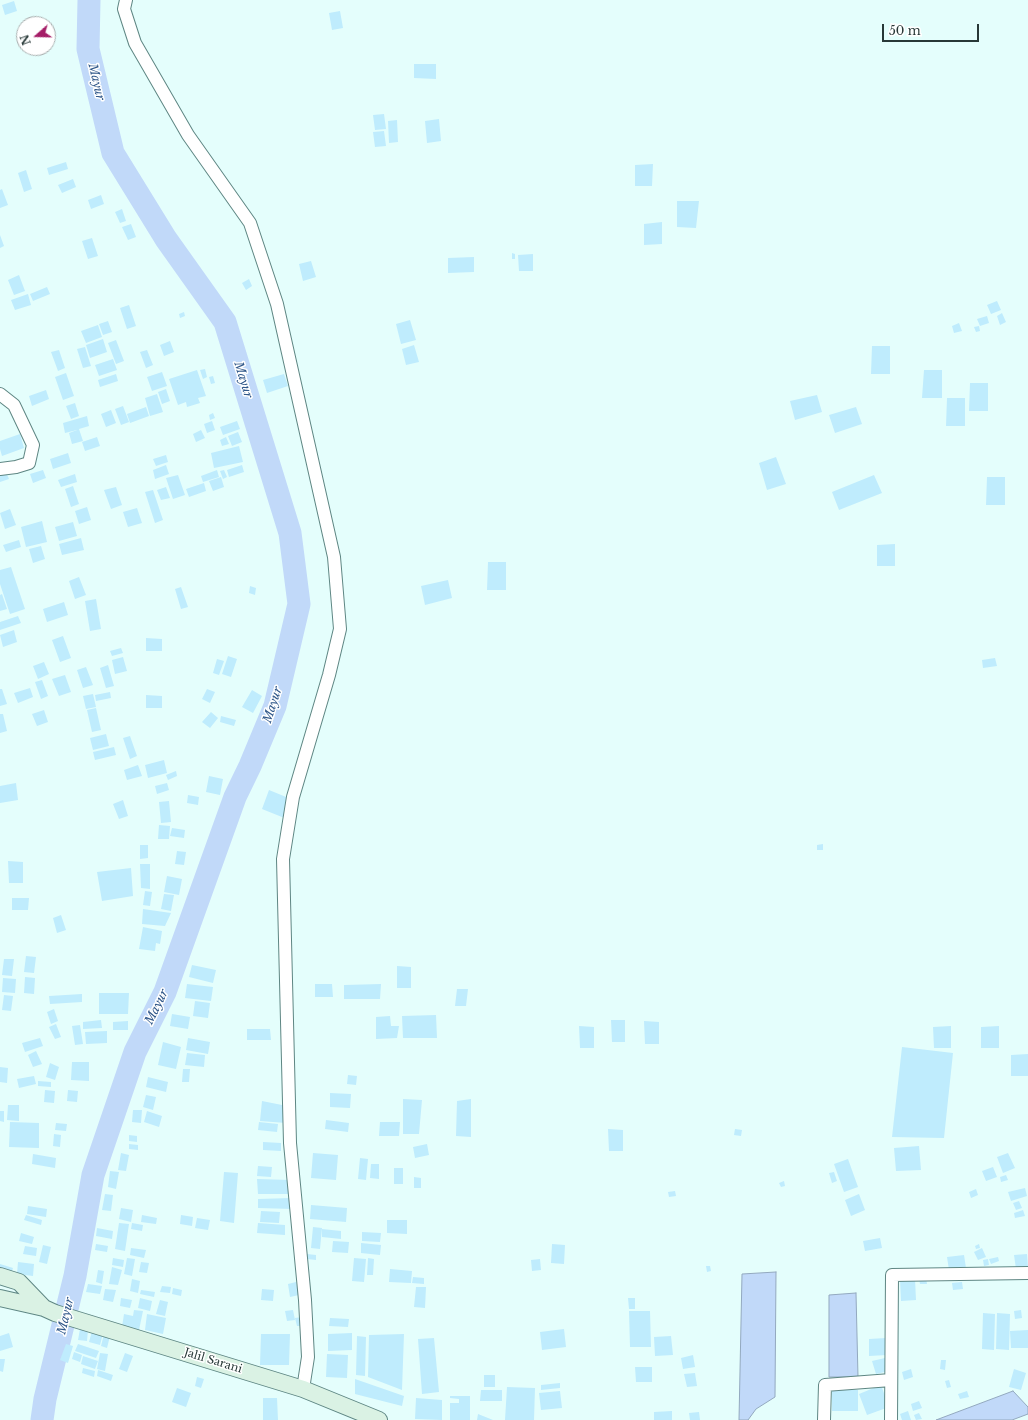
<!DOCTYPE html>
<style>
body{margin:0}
#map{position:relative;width:1028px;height:1420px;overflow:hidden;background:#e4fefc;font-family:"Libre Baskerville",serif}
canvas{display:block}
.north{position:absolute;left:16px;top:16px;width:40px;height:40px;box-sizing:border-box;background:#fff;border:1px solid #a9afaf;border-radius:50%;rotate:250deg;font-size:11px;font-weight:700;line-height:16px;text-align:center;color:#273837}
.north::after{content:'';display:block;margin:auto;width:14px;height:18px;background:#a51d67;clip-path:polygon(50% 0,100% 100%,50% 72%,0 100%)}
.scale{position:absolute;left:882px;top:24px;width:97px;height:18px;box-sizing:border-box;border:2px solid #273837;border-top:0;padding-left:5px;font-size:12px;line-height:14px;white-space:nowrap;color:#273837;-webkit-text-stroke:3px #fff;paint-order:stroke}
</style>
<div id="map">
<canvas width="1028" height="1420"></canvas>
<div class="north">N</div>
<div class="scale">50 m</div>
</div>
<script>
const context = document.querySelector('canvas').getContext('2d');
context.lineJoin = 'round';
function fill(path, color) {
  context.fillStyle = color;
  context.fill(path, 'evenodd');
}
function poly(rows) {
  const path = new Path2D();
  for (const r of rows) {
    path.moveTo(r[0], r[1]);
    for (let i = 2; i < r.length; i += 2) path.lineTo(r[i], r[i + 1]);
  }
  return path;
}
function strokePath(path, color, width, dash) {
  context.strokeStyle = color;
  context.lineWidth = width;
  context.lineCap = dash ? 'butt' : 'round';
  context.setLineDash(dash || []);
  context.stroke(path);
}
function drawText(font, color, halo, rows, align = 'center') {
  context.font = font + ' "Libre Baskerville",serif';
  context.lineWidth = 3;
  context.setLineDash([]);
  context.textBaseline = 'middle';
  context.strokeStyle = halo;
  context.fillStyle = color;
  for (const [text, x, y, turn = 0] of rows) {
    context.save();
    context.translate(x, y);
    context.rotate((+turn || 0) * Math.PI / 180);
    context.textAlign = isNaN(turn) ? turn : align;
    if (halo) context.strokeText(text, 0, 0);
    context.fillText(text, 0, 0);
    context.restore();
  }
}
const water = poly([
 [776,1272,775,1397,756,1409,748,1420,739,1420,742,1274,776,1272],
 [856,1293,858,1377,829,1377,829,1295,856,1293],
 [1013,1391,1028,1407,1028,1414,1012,1420,936,1420,1013,1391]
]);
fill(water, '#c1d9f9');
strokePath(water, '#93a9bf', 1);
strokePath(poly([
 [42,1420,45,1399,75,1276,93,1175,135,1052,165,992,235,797,250,766,275,706,299,604,290,533,225,322,166,239,113,153,88,49,89,0]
]), '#c1d9f9', 23);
fill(poly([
 [14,1,17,11,5,15,2,5],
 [340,11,343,28,332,30,329,13],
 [414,64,436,64,436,79,414,78],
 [384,114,386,129,375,130,373,115],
 [439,119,441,141,427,143,425,121],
 [397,120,398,142,389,143,388,121],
 [384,131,386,146,375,147,373,132],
 [66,162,68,169,49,175,47,168],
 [653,164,652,186,635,186,635,165],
 [26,170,32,189,24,192,18,173],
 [73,179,76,187,62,193,58,185],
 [2,189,8,205,0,208,0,190],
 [101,195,104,204,91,209,88,200],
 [677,201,699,201,696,228,677,227],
 [122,209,126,221,120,223,115,212],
 [662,222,662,244,644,245,644,224],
 [131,224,136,237,128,240,122,227],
 [0,235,4,246,0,248],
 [92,238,98,256,88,259,82,241],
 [512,253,515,254,515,259,512,259],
 [533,254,533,271,519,271,518,255],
 [474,257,474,272,448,273,448,258],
 [311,261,316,277,303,281,299,264],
 [19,275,25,291,14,295,8,280],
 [249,279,252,286,246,290,242,283],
 [47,287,50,294,33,301,30,294],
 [28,294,31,305,15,310,11,300],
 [997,301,1001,310,991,314,987,305],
 [129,305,136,326,127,329,120,308],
 [184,312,185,316,180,318,179,314],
 [1002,313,1006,322,1000,325,997,316],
 [987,316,989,323,980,326,977,319],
 [410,320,416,340,401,344,396,324],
 [108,321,112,332,103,335,99,324],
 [959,323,962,331,954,333,952,326],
 [98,325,102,337,86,343,81,331],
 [979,326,980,331,976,332,974,327],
 [103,339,107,352,90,358,86,345],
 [116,340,124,361,116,364,108,343],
 [170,341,174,352,164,356,160,345],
 [414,345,419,362,406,365,402,349],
 [872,346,890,346,890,374,871,374],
 [85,347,91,366,83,368,77,349],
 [59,350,65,368,58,371,51,352],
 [147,350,153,365,146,368,140,352],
 [113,359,117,370,99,376,95,365],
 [205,369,207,377,203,379,200,370],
 [197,370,206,396,198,398,200,403,187,407,186,402,178,405,169,379],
 [924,370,942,370,942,398,922,398],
 [162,372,167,386,152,391,147,377],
 [66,373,74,396,63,400,55,377],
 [116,374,118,381,100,387,98,380],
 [284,374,288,386,267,393,263,380],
 [213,376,215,383,211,384,209,377],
 [970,383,988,383,988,411,969,411],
 [166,389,170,401,162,404,158,392],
 [46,390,49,399,32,406,29,396],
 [157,394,163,412,150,416,145,398],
 [817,395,822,412,795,420,790,401],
 [947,398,965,398,965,426,946,426],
 [75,403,79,416,71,419,66,406],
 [123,406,129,422,121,425,115,409],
 [146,407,149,416,130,423,127,414],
 [856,407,862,424,835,433,829,415],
 [111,410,116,423,106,427,101,414],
 [213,413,215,418,210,420,209,415],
 [87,416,89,426,79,429,83,441,72,444,69,433,77,430,65,433,63,423],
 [212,421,215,430,207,433,204,424],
 [237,421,240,429,223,435,220,427],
 [201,430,205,438,196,442,193,434],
 [238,432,242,442,232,446,228,436],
 [20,434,24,448,2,456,0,449,0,441],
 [97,437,100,446,85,451,82,442],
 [226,437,229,444,222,446,220,440],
 [239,446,243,462,214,468,211,453],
 [68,453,71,463,53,469,50,459],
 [166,455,168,462,156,466,153,459],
 [776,457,786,484,767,490,759,463],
 [166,465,169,474,155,479,153,470],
 [242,465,244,472,229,477,227,470],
 [43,470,46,478,33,483,30,474],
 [217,470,219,477,203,482,201,476],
 [224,470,227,477,223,479,220,471],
 [6,472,9,479,0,482,0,474],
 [75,474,77,482,61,487,58,480],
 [178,475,185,495,173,499,166,478],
 [874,475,882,493,839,510,832,492],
 [221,477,224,487,213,491,209,481],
 [987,477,1005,477,1005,505,986,505],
 [204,483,206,491,189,497,186,489],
 [73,486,79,504,71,507,65,489],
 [116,487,122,505,111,509,104,490],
 [166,487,170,498,161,500,157,490],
 [153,490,163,520,155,523,145,492],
 [87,507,91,520,79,524,75,511],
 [137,508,142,523,128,527,123,512],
 [10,509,16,525,5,529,0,513],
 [42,521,47,542,26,547,21,527],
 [73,522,77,536,59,541,55,527],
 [81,538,84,550,62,555,59,544],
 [19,540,21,547,6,552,3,545],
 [895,544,895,566,877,566,877,545],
 [41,546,45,559,33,563,29,549],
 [488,562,506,562,506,590,487,590],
 [11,567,25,609,10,614,0,584,0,570],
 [79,577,86,595,75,599,69,581],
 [448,580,452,598,425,605,421,586],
 [250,586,256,588,255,595,249,593],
 [181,587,188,607,181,609,175,589],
 [2,594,7,609,0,611,0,595],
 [96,599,101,629,90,631,85,601],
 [64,602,68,615,47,622,43,609],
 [18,616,21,623,0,630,0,622],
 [14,630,17,642,3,647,0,635],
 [63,636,71,658,60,662,52,640],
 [146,638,162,639,162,651,146,651],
 [121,648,123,653,112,656,110,651],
 [228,656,237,659,231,677,222,674],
 [123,657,127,671,115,674,112,660],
 [995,658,997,666,983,668,982,660],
 [217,659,224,661,219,675,213,673],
 [44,662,49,674,38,679,33,666],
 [108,665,114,686,106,688,100,668],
 [86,667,93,685,83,688,77,670],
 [65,675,71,692,59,696,52,679],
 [42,680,48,696,41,699,35,682],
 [30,688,33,697,18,703,14,693],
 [0,689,2,689,7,704,0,706],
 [207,689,215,692,210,703,202,699],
 [252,690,262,696,253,713,242,707],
 [110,692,111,698,96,701,95,695],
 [93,694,96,707,86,709,83,696],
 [146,695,162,696,162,708,146,708],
 [96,708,101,730,92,732,87,710],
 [44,710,48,722,37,726,32,714],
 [211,712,218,718,210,728,202,722],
 [0,714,3,714,7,731,0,733],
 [221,716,236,720,234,726,220,722],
 [106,734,109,746,93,750,90,738],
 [130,736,137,756,130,759,123,738],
 [114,747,116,755,95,760,93,752],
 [164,760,167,773,148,778,145,765],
 [138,765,142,776,127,780,124,770],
 [176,771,177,776,168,780,166,775],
 [209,776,223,779,220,795,206,792],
 [16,783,18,800,0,803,0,786],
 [167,783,169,790,157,794,155,786],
 [269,790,291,799,287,819,262,809],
 [188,795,199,797,198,805,187,803],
 [123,800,128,816,119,819,113,804],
 [169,801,171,822,161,823,159,802],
 [159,825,170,826,169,839,158,839],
 [172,828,185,830,184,838,170,836],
 [823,844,823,850,817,850,817,845],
 [140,845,148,845,148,858,140,859],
 [177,851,186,852,184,865,175,864],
 [8,861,23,862,23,883,9,883],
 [140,864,150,864,150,889,141,888],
 [131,868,133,896,102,901,97,872],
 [167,876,182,879,179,895,164,892],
 [145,891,152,892,150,906,143,905],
 [164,894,174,895,171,911,161,909],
 [12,898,29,898,28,910,12,910],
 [143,909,171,913,165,926,142,924],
 [61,915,66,930,57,933,53,918],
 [143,927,162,931,160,944,156,943,155,951,139,949],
 [26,956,36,957,34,973,24,972],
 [4,959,14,959,12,976,2,975],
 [192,965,216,970,213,983,189,977],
 [397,966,411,967,411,988,397,988],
 [25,977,35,978,34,994,24,993],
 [3,978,16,979,15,993,2,992],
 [187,984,213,987,211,1001,185,998],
 [315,984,332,984,333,997,315,997],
 [381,984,380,999,344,999,344,985],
 [457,989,468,989,466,1006,455,1006],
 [99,993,129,993,128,1014,99,1014],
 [82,994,82,1002,50,1004,49,996],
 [4,995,13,996,11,1011,2,1010],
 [195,1001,210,1003,208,1018,193,1016],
 [54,1009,58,1021,51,1024,47,1012],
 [172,1014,190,1017,188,1029,170,1026],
 [436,1015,437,1038,403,1038,402,1016],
 [390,1016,391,1026,399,1026,397,1038,376,1039,376,1017],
 [101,1020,102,1028,83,1029,83,1022],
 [611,1020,625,1020,625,1042,612,1042],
 [128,1021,128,1030,113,1030,113,1022],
 [644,1021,659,1022,659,1044,645,1044],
 [56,1024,61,1037,55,1039,49,1027],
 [80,1025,83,1044,75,1045,72,1026],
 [579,1026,594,1027,594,1048,580,1048],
 [951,1026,951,1048,934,1048,933,1027],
 [999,1026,999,1048,981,1048,981,1027],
 [247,1029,270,1029,271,1040,247,1040],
 [107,1031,107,1043,86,1044,85,1032],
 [40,1038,43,1046,25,1052,22,1043],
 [188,1038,210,1042,208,1054,186,1050],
 [163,1042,181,1047,176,1069,158,1065],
 [902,1047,953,1053,944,1138,892,1137],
 [36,1051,42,1064,33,1067,28,1055],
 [187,1053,205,1055,204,1067,185,1065],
 [1028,1054,1028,1076,1011,1076,1011,1055],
 [72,1062,89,1062,89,1081,71,1080],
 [50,1063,59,1067,55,1080,46,1077],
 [0,1067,8,1068,7,1083,0,1082],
 [183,1069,190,1069,189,1082,182,1082],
 [348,1075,357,1076,356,1085,347,1084],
 [34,1076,36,1084,19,1088,17,1079],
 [148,1077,168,1082,166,1092,146,1087],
 [38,1081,51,1082,51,1087,38,1086],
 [45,1090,55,1091,54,1103,44,1102],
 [68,1090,78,1091,77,1102,67,1101],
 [330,1093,351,1094,350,1108,330,1107],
 [146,1095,156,1097,153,1110,143,1107],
 [403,1099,422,1100,419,1134,403,1134],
 [471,1099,471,1137,456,1136,457,1101],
 [262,1101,287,1106,286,1123,260,1121],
 [8,1105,19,1105,19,1121,7,1120],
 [133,1110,142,1110,141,1123,132,1122],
 [0,1111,4,1111,4,1122,0,1121],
 [147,1111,162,1116,159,1127,144,1122],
 [326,1120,349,1123,348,1132,325,1129],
 [10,1122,39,1123,39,1148,9,1147],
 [259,1122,278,1124,277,1132,258,1130],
 [380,1122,400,1122,399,1136,379,1136],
 [56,1123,67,1124,66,1131,55,1130],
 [608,1129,623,1130,623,1151,609,1151],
 [735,1129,742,1130,741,1136,734,1135],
 [54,1134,61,1135,60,1147,53,1146],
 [129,1135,137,1136,137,1142,129,1141],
 [263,1142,281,1143,281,1151,263,1150],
 [129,1144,138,1145,138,1150,129,1149],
 [427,1144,429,1155,415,1158,413,1147],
 [919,1146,921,1170,896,1171,894,1148],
 [121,1153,129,1155,126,1171,118,1170],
 [313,1153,338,1155,336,1180,311,1178],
 [1008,1153,1015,1168,1003,1173,997,1157],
 [33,1154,56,1158,55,1168,32,1164],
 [360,1158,368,1159,366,1180,358,1179],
 [848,1159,858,1187,844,1192,834,1164],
 [371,1164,379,1164,379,1179,370,1178],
 [258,1166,272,1167,271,1177,257,1176],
 [993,1167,997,1177,986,1181,982,1171],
 [394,1168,403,1168,403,1184,394,1184],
 [110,1171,119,1172,116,1189,108,1187],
 [224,1172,238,1173,234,1223,220,1221],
 [834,1172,837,1181,832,1183,829,1173],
 [1006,1175,1008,1180,1001,1182,1000,1177],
 [414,1177,421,1178,421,1188,414,1188],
 [257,1179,290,1180,292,1194,258,1194],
 [784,1181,785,1186,781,1187,779,1183],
 [1025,1188,1027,1196,1011,1201,1008,1192],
 [976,1189,978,1195,971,1198,969,1192],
 [675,1191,676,1196,669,1197,668,1192],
 [105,1194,113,1195,111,1211,102,1210],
 [859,1194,865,1210,851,1216,845,1200],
 [291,1198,293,1209,258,1208,258,1199],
 [1019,1201,1022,1208,1016,1210,1013,1203],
 [311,1205,347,1208,346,1222,310,1219],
 [28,1206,47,1209,46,1217,27,1214],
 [121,1208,133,1210,131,1222,119,1219],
 [1023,1210,1025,1216,1015,1218,1014,1213],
 [261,1211,280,1212,279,1223,260,1222],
 [26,1215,42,1220,41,1225,24,1220],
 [142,1215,157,1218,156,1224,141,1222],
 [181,1215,193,1217,192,1226,180,1224],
 [197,1218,210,1220,208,1230,195,1228],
 [387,1220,407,1220,407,1234,387,1233],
 [119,1223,129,1224,125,1251,115,1249],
 [132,1223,143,1225,142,1231,131,1229],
 [258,1223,285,1225,285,1235,257,1233],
 [313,1227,322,1228,320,1249,311,1248],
 [97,1228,113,1231,112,1239,96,1236],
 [322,1229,341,1231,341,1239,322,1237],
 [362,1232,381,1233,380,1242,362,1241],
 [21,1233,34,1237,32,1244,19,1241],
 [880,1238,882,1248,865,1251,863,1241],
 [333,1241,349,1242,348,1253,332,1252],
 [361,1243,381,1245,380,1255,361,1253],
 [96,1244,108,1246,107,1252,95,1250],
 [552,1244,565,1245,564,1264,551,1263],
 [979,1244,980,1248,976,1249,975,1246],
 [43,1245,51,1247,47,1264,39,1262],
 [25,1246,37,1248,36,1256,23,1254],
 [131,1248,146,1250,144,1258,130,1255],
 [982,1248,986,1257,978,1260,974,1252],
 [307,1254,316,1255,316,1260,307,1259],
 [1027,1254,1028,1268,1016,1269,1014,1255],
 [964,1255,966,1268,949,1270,947,1257],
 [998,1257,999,1261,991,1264,989,1259],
 [113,1258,124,1260,123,1267,112,1265],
 [127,1258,135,1259,132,1276,124,1274],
 [354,1258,366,1259,364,1282,352,1281],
 [368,1258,374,1259,373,1275,367,1275],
 [540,1259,541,1270,532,1271,531,1260],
 [988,1259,989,1265,984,1266,983,1260],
 [18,1262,34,1264,33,1276,17,1274],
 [141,1262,149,1263,147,1273,139,1272],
 [0,1264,13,1268,9,1279,0,1276],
 [706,1266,710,1266,711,1271,707,1272],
 [112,1267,122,1270,118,1285,109,1284],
 [390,1269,412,1271,411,1283,389,1282],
 [98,1270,104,1271,102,1284,96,1282],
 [413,1277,424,1278,424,1284,412,1283],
 [926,1278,927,1284,920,1284,919,1279],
 [132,1279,140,1281,138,1293,130,1291],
 [900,1279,915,1279,916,1300,901,1301],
 [296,1282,299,1295,290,1297,288,1284],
 [962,1282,963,1289,953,1290,952,1283],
 [88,1284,102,1286,100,1294,86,1292],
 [162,1286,171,1287,170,1293,160,1292],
 [416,1287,426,1287,425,1308,414,1307],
 [173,1288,182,1290,181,1296,172,1294],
 [105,1289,116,1290,113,1302,103,1300],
 [262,1289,274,1290,273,1301,261,1300],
 [141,1290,155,1292,154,1297,140,1294],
 [121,1298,132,1300,130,1308,120,1306],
 [140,1298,152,1301,150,1311,138,1308],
 [628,1298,635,1298,635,1309,629,1309],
 [160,1300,168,1302,165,1316,156,1314],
 [134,1310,143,1311,139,1330,122,1327,124,1314,133,1316],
 [293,1310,295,1320,287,1321,285,1311],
 [1021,1310,1022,1318,1015,1319,1014,1311],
 [629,1311,650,1311,651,1347,630,1347],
 [983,1313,995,1314,994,1350,982,1349],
 [997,1313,1010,1314,1009,1350,996,1349],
 [147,1314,166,1318,163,1334,145,1330],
 [302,1317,303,1326,297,1326,295,1318],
 [330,1318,349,1319,348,1327,329,1326],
 [80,1329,88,1330,87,1341,78,1340],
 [564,1329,566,1347,542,1350,540,1332],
 [1028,1330,1028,1348,1011,1348,1010,1331],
 [92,1331,103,1333,100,1345,89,1342],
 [9,1333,13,1347,0,1351,0,1336],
 [352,1333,352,1350,328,1351,328,1334],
 [104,1334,110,1336,107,1348,101,1346],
 [261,1334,290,1334,289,1365,260,1365],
 [404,1334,402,1390,368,1377,369,1335],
 [357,1336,366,1337,365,1376,356,1375],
 [671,1336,673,1355,655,1356,654,1337],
 [434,1338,439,1392,422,1394,418,1339],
 [886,1338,887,1355,869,1356,869,1339],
 [66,1344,73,1346,68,1363,60,1360],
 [78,1344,99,1351,96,1358,75,1351],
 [74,1352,82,1355,80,1362,72,1359],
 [100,1353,108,1354,105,1371,97,1369],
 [125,1353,133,1356,127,1372,119,1369],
 [327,1354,348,1355,347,1378,326,1377],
 [693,1355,695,1367,683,1369,681,1358],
 [83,1356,98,1361,95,1369,81,1364],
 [885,1358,889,1371,876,1374,872,1361],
 [0,1359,5,1359,3,1372,0,1371],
 [941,1360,946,1360,945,1370,940,1369],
 [635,1367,652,1367,652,1382,636,1382],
 [83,1368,95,1371,94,1377,82,1373],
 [911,1369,913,1377,904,1380,902,1372],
 [1014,1369,1026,1373,1021,1390,1009,1387],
 [98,1370,113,1375,111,1381,97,1376],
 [695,1373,697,1386,687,1387,684,1374],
 [484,1375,495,1375,495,1387,484,1387],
 [197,1377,204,1379,201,1388,195,1386],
 [355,1379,404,1396,402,1406,355,1394],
 [949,1380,951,1387,947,1388,945,1381],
 [560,1383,560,1388,541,1390,541,1385],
 [881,1385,889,1407,867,1415,859,1394],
 [507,1387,535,1388,534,1420,505,1420],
 [177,1388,191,1393,186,1407,172,1402],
 [481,1390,502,1390,502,1401,480,1401],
 [832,1390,858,1390,858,1411,832,1411],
 [560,1391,562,1408,541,1410,539,1393],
 [967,1391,969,1397,960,1399,958,1394],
 [450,1396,470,1396,470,1420,450,1420,450,1403,459,1403,459,1399,450,1398],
 [263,1398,277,1398,278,1420,263,1420],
 [416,1398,442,1400,442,1420,415,1419],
 [919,1401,922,1408,913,1411,911,1404],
 [672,1411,672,1420,654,1420,654,1412],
 [908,1411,911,1420,902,1420,900,1414],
 [699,1412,700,1420,690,1420,689,1413],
 [919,1413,922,1419,916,1420,914,1415],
 [478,1414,493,1420,477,1420]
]), '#bfecfd');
const minor = poly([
 [126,0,124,9,135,43,188,135,250,223,277,304,334,557,340,629,329,675,293,797,283,859,290,1143,305,1300,308,1357,303,1389],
 [0,394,14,405,33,445,29,463,16,467,0,469],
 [824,1420,825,1385,891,1380],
 [891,1420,892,1275,1028,1273]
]);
const secondary = poly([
 [0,1276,19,1282,44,1308],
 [0,1298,44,1308,55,1313,303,1389,379,1420]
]);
strokePath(minor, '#5e8683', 14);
strokePath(secondary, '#5e8683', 18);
strokePath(minor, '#fff', 12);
strokePath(secondary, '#daf2e4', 16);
drawText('11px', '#273837', '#fff', [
 ["Jalil Sarani",213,1361,17]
]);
drawText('italic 12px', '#31588a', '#fff', [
 ["Mayur",96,82,77],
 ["Mayur",243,380,73],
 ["Mayur",273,705,-72],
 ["Mayur",157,1007,-64],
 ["Mayur",66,1316,-77]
]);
</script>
